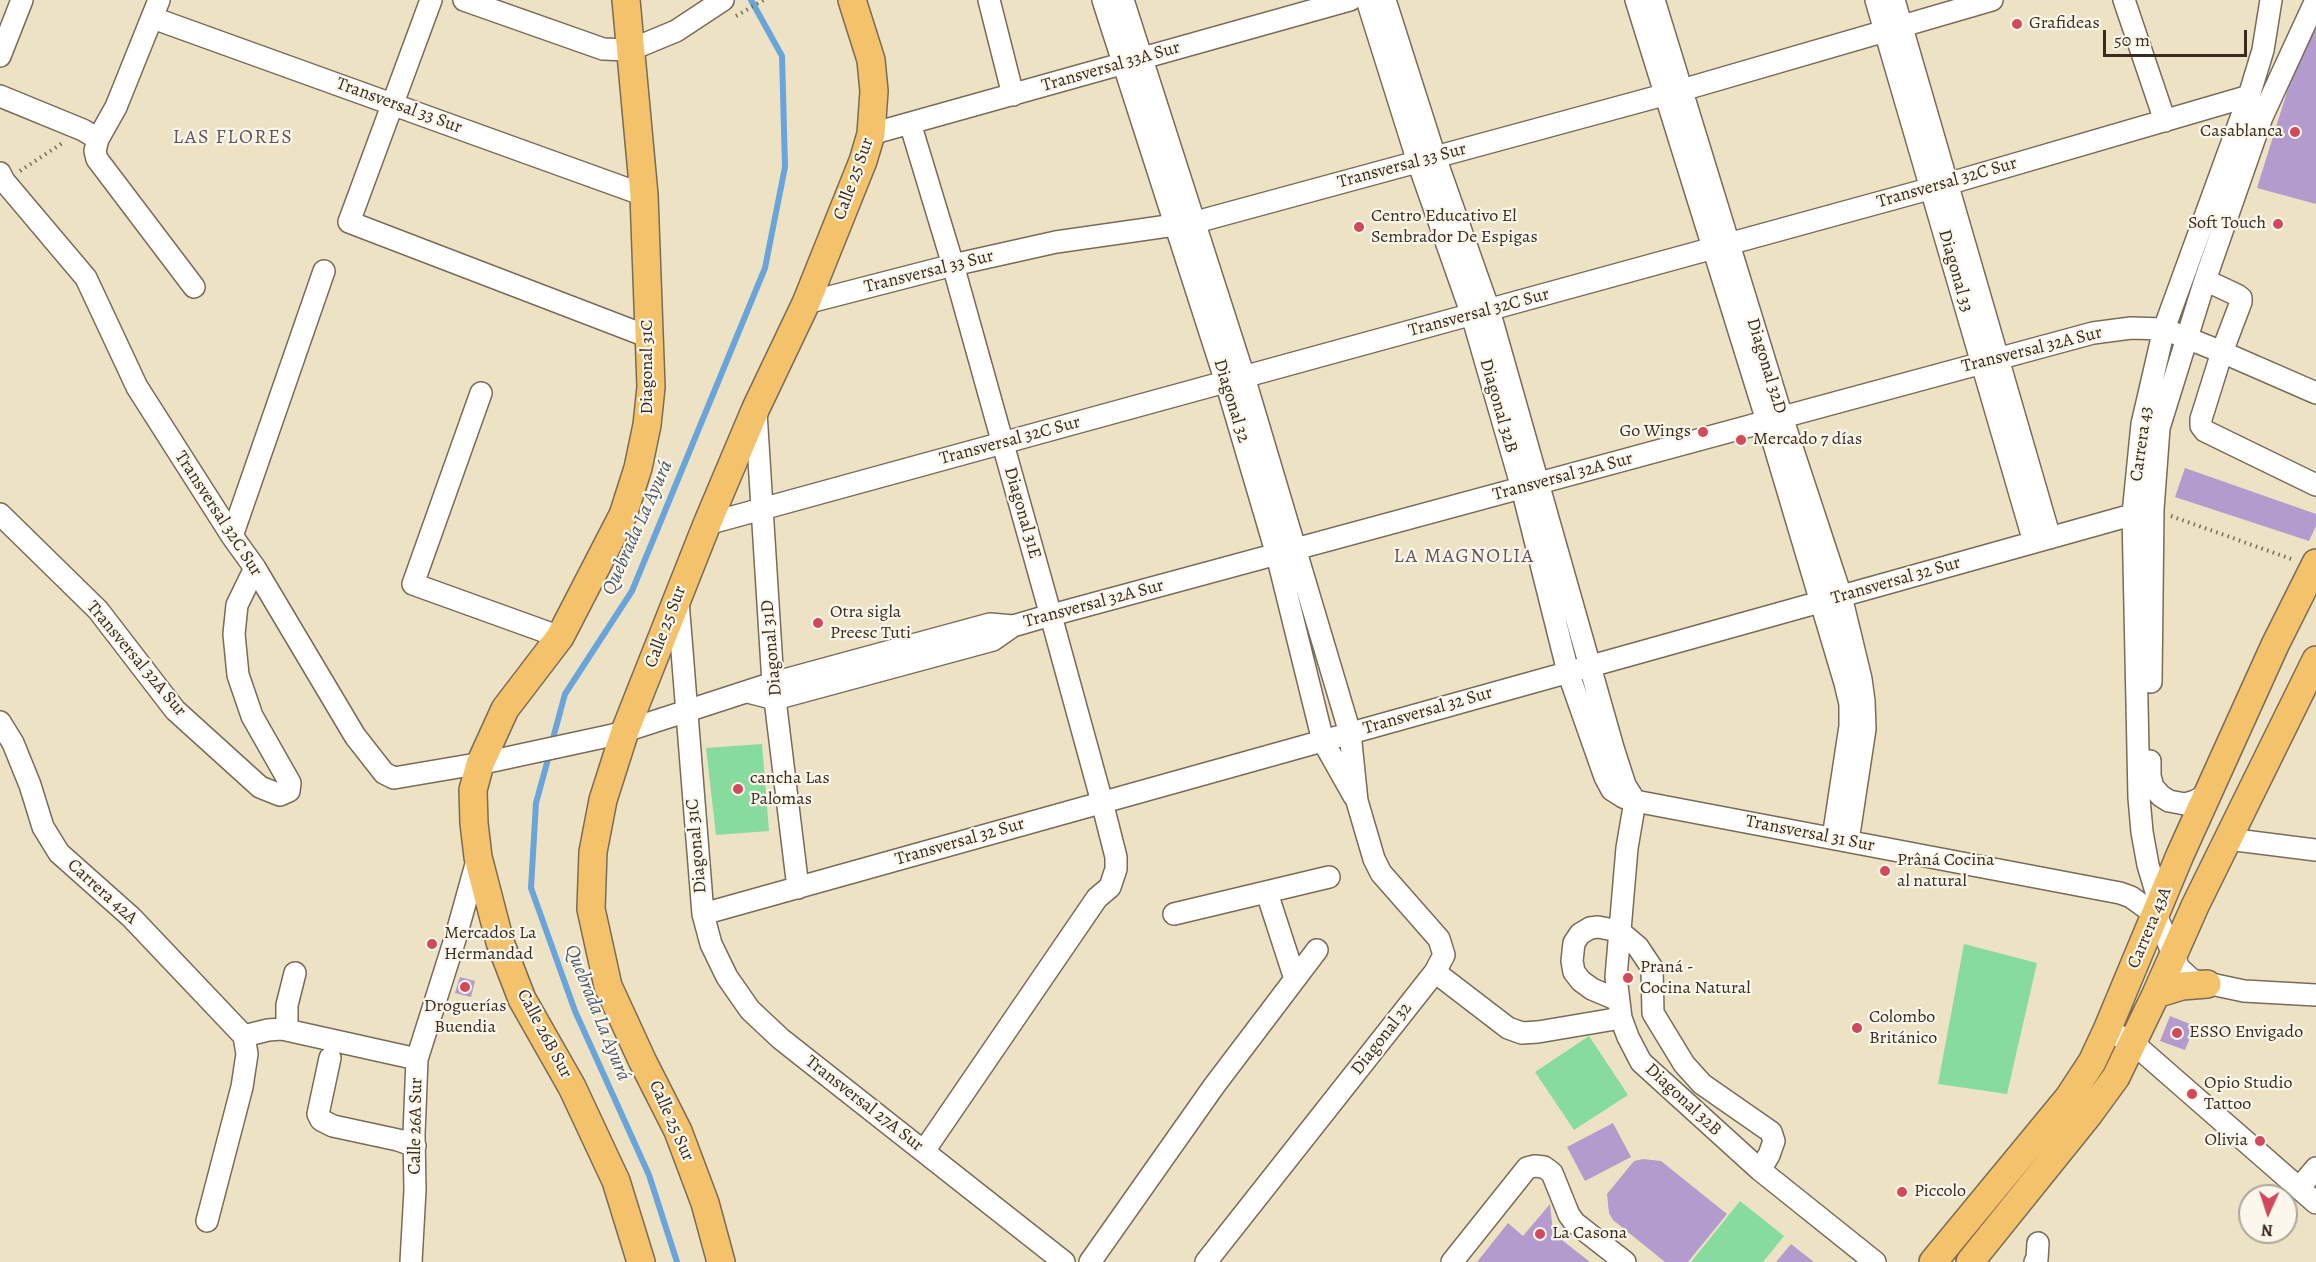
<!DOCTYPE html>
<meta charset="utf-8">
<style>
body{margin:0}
#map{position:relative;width:2316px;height:1262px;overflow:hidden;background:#ede3c4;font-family:Alegreya,serif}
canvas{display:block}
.north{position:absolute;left:2238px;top:1184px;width:60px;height:60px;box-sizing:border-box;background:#fbf7ec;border:2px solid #aea59a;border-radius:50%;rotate:183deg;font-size:16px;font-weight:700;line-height:24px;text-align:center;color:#3b2a1e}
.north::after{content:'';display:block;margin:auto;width:21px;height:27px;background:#d1495b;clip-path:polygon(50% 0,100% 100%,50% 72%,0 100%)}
.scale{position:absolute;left:2103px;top:30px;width:144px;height:27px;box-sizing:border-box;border:3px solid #3b2a1e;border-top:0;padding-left:8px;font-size:18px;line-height:21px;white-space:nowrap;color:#3b2a1e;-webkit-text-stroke:4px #fbf7ec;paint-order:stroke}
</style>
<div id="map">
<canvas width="2316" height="1262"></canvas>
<div class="north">N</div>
<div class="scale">50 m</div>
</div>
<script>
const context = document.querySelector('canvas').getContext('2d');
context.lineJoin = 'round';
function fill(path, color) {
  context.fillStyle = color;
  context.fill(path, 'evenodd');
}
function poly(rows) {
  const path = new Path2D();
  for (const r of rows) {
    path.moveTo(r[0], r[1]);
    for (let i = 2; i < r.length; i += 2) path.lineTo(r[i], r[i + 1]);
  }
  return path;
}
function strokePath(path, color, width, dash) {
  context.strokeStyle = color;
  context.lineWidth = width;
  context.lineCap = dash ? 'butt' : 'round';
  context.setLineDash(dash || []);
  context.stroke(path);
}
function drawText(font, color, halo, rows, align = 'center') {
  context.font = font + ' Alegreya,serif';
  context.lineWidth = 4.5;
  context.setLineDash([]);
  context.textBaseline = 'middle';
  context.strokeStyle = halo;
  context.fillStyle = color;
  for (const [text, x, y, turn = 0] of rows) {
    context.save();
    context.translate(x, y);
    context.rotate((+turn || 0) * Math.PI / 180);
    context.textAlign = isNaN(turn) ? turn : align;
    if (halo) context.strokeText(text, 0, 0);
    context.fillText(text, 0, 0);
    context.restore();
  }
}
fill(poly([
 [762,744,769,831,716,835,706,748],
 [1964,944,2037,963,2007,1094,1938,1084],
 [1589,1036,1628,1095,1574,1130,1535,1072],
 [1740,1201,1784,1236,1763,1262,1691,1262]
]), '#86db9d');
strokePath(poly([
 [552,742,565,694,632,591,765,268,785,167,782,56,751,0],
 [550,752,536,803,531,888,575,1011,649,1175,677,1262]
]), '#69a5da', 6);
fill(poly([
 [2316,28,2316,204,2257,188,2292,76],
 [2185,468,2316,514,2316,526,2309,541,2175,497],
 [460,977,475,981,471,997,455,993],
 [2170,1016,2195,1026,2185,1050,2160,1041],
 [1613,1123,1631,1157,1585,1181,1567,1147],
 [1643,1159,1661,1161,1727,1214,1688,1262,1665,1262,1613,1220,1609,1213,1607,1194,1634,1161],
 [1550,1204,1553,1233,1590,1262,1477,1262,1508,1223,1523,1236],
 [1791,1244,1814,1262,1776,1262]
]), '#b39bce');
const minor = poly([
 [159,0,116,107,98,139,95,151,97,159,194,287],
 [431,0,349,222,649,337],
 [464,0,603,49,630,50,676,31,723,0],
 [989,0,1013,95],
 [1103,0,1226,382,1277,555,1323,741,1354,796],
 [1123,0,1244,377,1350,733,1357,801,1374,859,1381,873,1439,939,1444,955,1435,972,1206,1262],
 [1367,0,1418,162,1472,315,1522,488,1568,672,1605,777,1612,790,1623,797,1635,801,2120,893,2131,897,2156,915,2179,968,2192,980,2244,991,2316,995],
 [1385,0,1435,157,1489,310,1614,751,1625,785,1635,801,1627,848,1616,977,1621,1018,1628,1037,1641,1062,1760,1170,1875,1262],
 [1636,0,1767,421,1845,683,1850,704,1850,726,1833,838],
 [1654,0,1782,417,1841,596,1861,679,1864,701,1865,729,1848,841],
 [1876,0,2034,542],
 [1894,0,2050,538],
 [2124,0,2165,121],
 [153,18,644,195],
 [0,56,22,0],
 [0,96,83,130,98,139],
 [910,123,953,265,1051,616,1102,802,1116,857,1116,869,1110,887,1097,898,924,1151],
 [871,134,1350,0],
 [0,173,4,181,86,278,137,387,232,536,255,568,355,736,384,773,394,778,488,762,613,735,773,683,990,624,1013,626],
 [2205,280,2237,295,2241,298,2241,302,2222,352,2201,419,2201,426,2205,431,2316,485],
 [806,303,953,265,1056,242,1196,222,1682,90,1992,0],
 [481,393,413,584,560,637],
 [756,412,773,683,798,888],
 [0,514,98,610,175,710,260,787,280,795,289,791,290,783,252,716,238,675,234,634,237,605,255,568],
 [707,524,1947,184,2249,96],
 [232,536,324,271],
 [678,601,703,914,711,944,727,977,750,1010,781,1039,1064,1262],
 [2151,682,2153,509,2159,428,2205,280,2262,117,2316,0],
 [748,692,775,699,993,640,1013,626,1037,619,2093,333,2131,328,2164,329,2222,352,2316,393],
 [0,722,13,743,30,785,43,827,59,853,131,917,244,1036],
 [2150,761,2150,776,2153,787,2161,796,2169,801,2185,804,2195,801,2208,794],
 [2228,839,2316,850],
 [1267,893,1295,979],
 [2160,905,2148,865,2142,832,2139,798,2133,514,2142,424,2164,329,2249,96,2263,50,2271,0],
 [703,914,2153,509],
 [1174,914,1329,877],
 [1435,972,1508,1028,1522,1033,1538,1032,1621,1018],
 [1618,1000,1592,989,1581,981,1574,972,1572,961,1574,943,1580,934,1590,928,1598,927,1619,931,1638,947,1652,968,1653,1013,1684,1064,1702,1084,1771,1132,1774,1141,1769,1155,1760,1170],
 [287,1030,287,1005,295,973],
 [2107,1030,2133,1043,2316,1203],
 [244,1036,268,1030,282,1029,417,1059],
 [330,1058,318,1114,321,1120,333,1126,398,1140,415,1146],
 [2299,1188,2316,1168],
 [207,1221,242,1087,247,1054,244,1036],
 [411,1262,415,1190,414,1134,417,1059,456,936,478,857],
 [1090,1262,1214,1086,1317,950],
 [1452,1262,1527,1168,1535,1166,1544,1167,1552,1173,1569,1215,1575,1223,1625,1262],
 [2035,1262,2037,1259,2038,1243]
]);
const major = poly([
 [626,0,644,195,651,387,647,425,638,468,623,515,560,637,505,709,480,764,473,790,474,823,478,857,500,942,522,999,572,1087,616,1181,641,1262],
 [2156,994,2182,986,2207,984],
 [721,1262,705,1203,678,1131,642,1060,608,986,591,909,593,852,603,800,625,731,707,524,756,408,806,303,863,161,871,134,874,91,871,60,852,0],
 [1933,1262,2069,1097,2092,1062,2107,1030,2180,855,2275,645,2316,563],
 [1970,1262,2089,1114,2116,1077,2156,994,2195,906,2316,660]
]);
strokePath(minor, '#796b58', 24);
strokePath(major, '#796b58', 30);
strokePath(poly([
 [736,16,764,0],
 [20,171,64,142],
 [2171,516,2294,560]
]), '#796b58', 4, [1.5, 4.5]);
strokePath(minor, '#fff', 21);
strokePath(major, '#f4c26a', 27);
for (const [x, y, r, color] of [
 [2017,24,6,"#d1495b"],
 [2295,132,6,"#d1495b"],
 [2278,224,6,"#d1495b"],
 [1359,227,6,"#d1495b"],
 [1703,432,6,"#d1495b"],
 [1741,440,6,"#d1495b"],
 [818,623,6,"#d1495b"],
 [738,789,6,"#d1495b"],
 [1885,871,6,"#d1495b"],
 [432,944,6,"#d1495b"],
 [1628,978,6,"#d1495b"],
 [465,987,6,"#d1495b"],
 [1857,1028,6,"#d1495b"],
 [2177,1033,6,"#d1495b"],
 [2192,1094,6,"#d1495b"],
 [2260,1141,6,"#d1495b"],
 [1902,1192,6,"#d1495b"],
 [1540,1234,6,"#d1495b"]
]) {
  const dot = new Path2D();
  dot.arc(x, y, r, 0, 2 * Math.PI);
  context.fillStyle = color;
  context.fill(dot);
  strokePath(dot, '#fbf7ec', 2);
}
drawText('18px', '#3b2a1e', '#fbf7ec', [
 ["Grafideas",2029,24],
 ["Casablanca",2283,132,"right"],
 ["Centro Educativo El",1371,217],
 ["Sembrador De Espigas",1371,238],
 ["Soft Touch",2266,224,"right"],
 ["Go Wings",1691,432,"right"],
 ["Mercado 7 días",1753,440],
 ["Otra sigla",830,613],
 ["Preesc Tuti",830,634],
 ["cancha Las",750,779],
 ["Palomas",750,800],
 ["Prâná Cocina",1897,861],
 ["al natural",1897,882],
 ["Mercados La",444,934],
 ["Hermandad",444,955],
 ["Praná -",1640,968],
 ["Cocina Natural",1640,989],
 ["Droguerías",465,1007,"center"],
 ["Buendia",465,1028,"center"],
 ["Colombo",1869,1018],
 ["Británico",1869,1039],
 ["ESSO Envigado",2189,1033],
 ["Opio Studio",2204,1084],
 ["Tattoo",2204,1105],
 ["Olivia",2248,1141,"right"],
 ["Piccolo",1914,1192],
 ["La Casona",1552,1234]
], 'left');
drawText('18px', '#3b2a1e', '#fbf7ec', [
 ["Transversal 33A Sur",1111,67,-16],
 ["Transversal 33 Sur",399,106,20],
 ["Transversal 33 Sur",1402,166,-15],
 ["Calle 25 Sur",854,179,-70],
 ["Transversal 32C Sur",1947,183,-16],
 ["Diagonal 33",1955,271,74],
 ["Transversal 33 Sur",929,272,-14],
 ["Transversal 32C Sur",1479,313,-15],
 ["Transversal 32A Sur",2032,350,-14],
 ["Diagonal 32D",1766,366,73],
 ["Diagonal 31C",648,367,-90],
 ["Diagonal 32",1231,401,73],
 ["Diagonal 32B",1498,406,74],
 ["Transversal 32C Sur",1010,441,-15],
 ["Carrera 43",2142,444,-82],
 ["Transversal 32A Sur",1563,477,-15],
 ["Diagonal 31E",1022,513,74],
 ["Transversal 32C Sur",218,514,57],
 ["Transversal 32 Sur",1896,581,-16],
 ["Transversal 32A Sur",1094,604,-15],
 ["Calle 25 Sur",666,627,-69],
 ["Diagonal 31D",772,648,-95],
 ["Transversal 32A Sur",136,659,50],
 ["Transversal 32 Sur",1428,711,-16],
 ["Transversal 31 Sur",1810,834,11],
 ["Transversal 32 Sur",960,842,-16],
 ["Diagonal 31C",697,846,-95],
 ["Carrera 42A",102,892,42],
 ["Carrera 43A",2150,928,-67],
 ["Calle 26B Sur",544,1034,62],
 ["Diagonal 32",1382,1039,-52],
 ["Diagonal 32B",1683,1100,43],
 ["Transversal 27A Sur",864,1104,38],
 ["Calle 25 Sur",671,1121,66],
 ["Calle 26A Sur",416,1126,-89]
]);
context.letterSpacing = '1.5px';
drawText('20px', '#65525c', '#fbf7ec', [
 ["LAS FLORES",233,138],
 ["LA MAGNOLIA",1464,557]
]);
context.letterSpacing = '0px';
drawText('italic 20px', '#4d5b69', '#fbf7ec', [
 ["Quebrada La Ayurá",638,528,-66],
 ["Quebrada La Ayurá",597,1013,68]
]);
</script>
